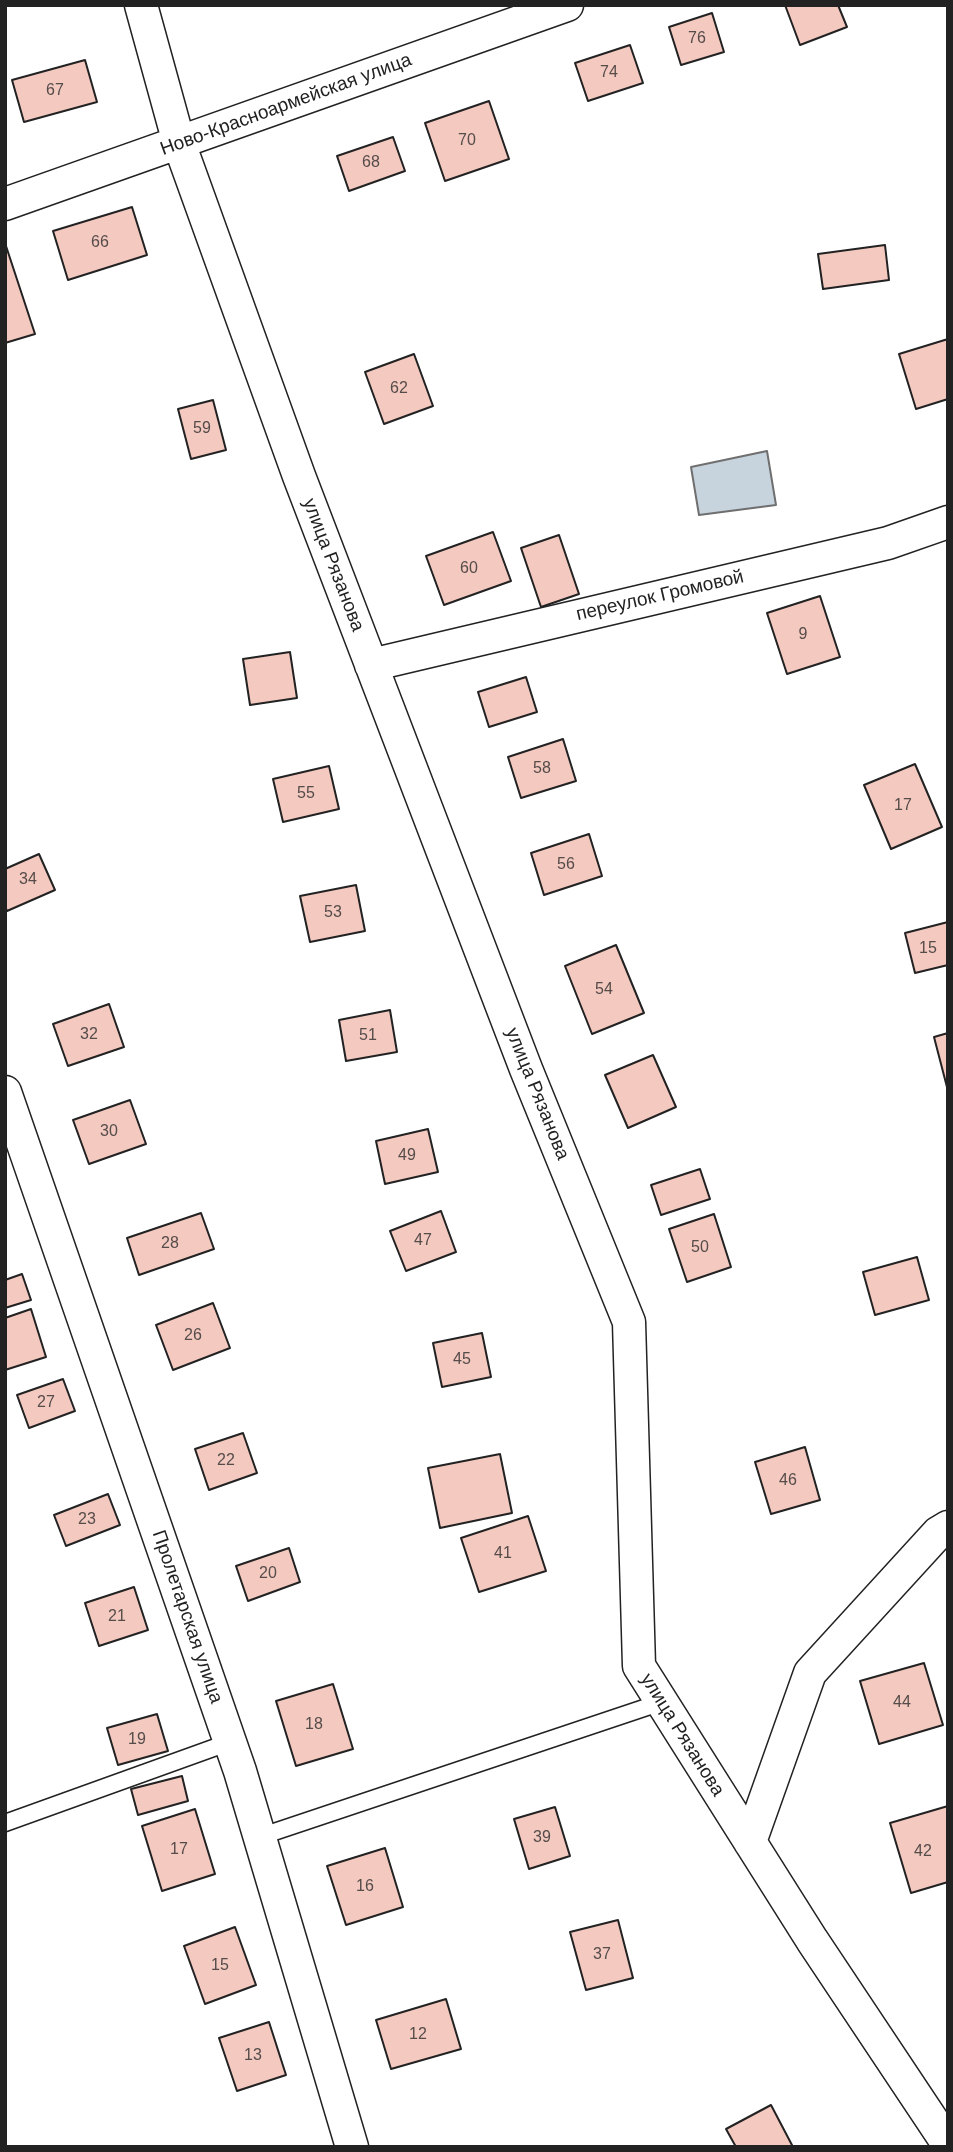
<!DOCTYPE html>
<meta charset="utf-8">
<style>
body{margin:0}
#map{position:relative;width:953px;height:2152px;overflow:hidden;background:#fff;font-family:Arial,sans-serif}
canvas{display:block}
.frame{position:absolute;inset:0;border:7px solid #222;pointer-events:none}
</style>
<div id="map">
<canvas width="953" height="2152"></canvas>
<div class="frame"></div>
</div>
<script>
const context = document.querySelector('canvas').getContext('2d');
context.lineJoin = 'round';
function fill(path, color) {
  context.fillStyle = color;
  context.fill(path, 'evenodd');
}
function poly(rows) {
  const path = new Path2D();
  for (const r of rows) {
    path.moveTo(r[0], r[1]);
    for (let i = 2; i < r.length; i += 2) path.lineTo(r[i], r[i + 1]);
  }
  return path;
}
function strokePath(path, color, width, dash) {
  context.strokeStyle = color;
  context.lineWidth = width;
  context.lineCap = dash ? 'butt' : 'round';
  context.setLineDash(dash || []);
  context.stroke(path);
}
function drawText(font, color, halo, rows, align = 'center') {
  context.font = font + ' Arial,sans-serif';
  context.lineWidth = 5;
  context.setLineDash([]);
  context.textBaseline = 'middle';
  context.strokeStyle = halo;
  context.fillStyle = color;
  for (const [text, x, y, turn = 0] of rows) {
    context.save();
    context.translate(x, y);
    context.rotate((+turn || 0) * Math.PI / 180);
    context.textAlign = isNaN(turn) ? turn : align;
    if (halo) context.strokeText(text, 0, 0);
    context.fillText(text, 0, 0);
    context.restore();
  }
}
const water = poly([
 [767,451,776,505,699,515,691,467,767,451]
]);
fill(water, '#c7d3dd');
strokePath(water, '#6f6f6f', 2);
const building = poly([
 [785,5,838,5,847,27,800,45,785,5],
 [712,13,724,52,681,65,669,27,712,13],
 [630,45,643,83,588,101,575,63,630,45],
 [85,60,97,102,24,122,12,80,85,60],
 [489,101,509,159,445,181,425,123,489,101],
 [393,137,405,171,349,191,337,156,393,137],
 [132,207,147,255,68,280,53,231,132,207],
 [885,245,889,280,823,289,818,254,885,245],
 [6,246,35,334,5,343,5,247,6,246],
 [948,339,948,399,916,409,899,354,948,339],
 [414,354,433,406,384,424,365,372,414,354],
 [213,400,226,450,191,459,178,409,213,400],
 [493,532,511,581,444,605,426,556,493,532],
 [559,535,579,594,541,607,521,548,559,535],
 [820,596,840,657,787,674,767,613,820,596],
 [290,652,297,698,250,705,243,659,290,652],
 [526,677,537,712,489,727,478,692,526,677],
 [563,739,576,781,521,798,508,757,563,739],
 [915,764,942,827,891,849,864,785,915,764],
 [329,766,339,809,283,822,273,779,329,766],
 [589,834,602,876,544,895,531,853,589,834],
 [39,854,55,890,7,911,5,906,5,869,39,854],
 [356,885,365,931,310,942,300,896,356,885],
 [948,922,948,965,915,973,905,933,948,922],
 [616,945,644,1013,592,1034,565,966,616,945],
 [109,1004,124,1047,68,1066,53,1024,109,1004],
 [390,1010,397,1052,346,1061,339,1020,390,1010],
 [948,1033,948,1091,934,1037,948,1033],
 [653,1055,676,1107,628,1128,605,1075,653,1055],
 [130,1100,146,1144,89,1164,73,1120,130,1100],
 [428,1129,438,1172,385,1184,376,1141,428,1129],
 [700,1169,710,1199,661,1215,651,1185,700,1169],
 [441,1211,456,1252,406,1271,390,1231,441,1211],
 [201,1213,214,1249,139,1275,127,1238,201,1213],
 [714,1214,731,1267,687,1282,669,1229,714,1214],
 [917,1257,929,1300,875,1315,863,1272,917,1257],
 [22,1274,31,1300,5,1308,5,1280,22,1274],
 [213,1303,230,1348,173,1370,156,1325,213,1303],
 [31,1309,46,1357,5,1370,5,1318,31,1309],
 [482,1333,491,1377,442,1387,433,1343,482,1333],
 [63,1379,75,1411,29,1428,17,1395,63,1379],
 [243,1433,257,1473,209,1490,195,1449,243,1433],
 [805,1447,820,1500,771,1514,755,1462,805,1447],
 [500,1454,512,1513,440,1528,428,1468,500,1454],
 [108,1494,120,1525,66,1546,54,1515,108,1494],
 [528,1516,546,1571,479,1592,461,1538,528,1516],
 [289,1548,300,1582,248,1601,236,1566,289,1548],
 [134,1587,148,1630,99,1646,85,1603,134,1587],
 [924,1663,943,1725,879,1744,860,1681,924,1663],
 [333,1684,353,1749,296,1766,276,1701,333,1684],
 [157,1714,168,1751,118,1765,107,1728,157,1714],
 [182,1776,188,1801,138,1815,131,1789,182,1776],
 [948,1806,948,1882,911,1893,890,1823,948,1806],
 [555,1807,570,1856,529,1869,514,1819,555,1807],
 [195,1809,215,1874,162,1891,142,1826,195,1809],
 [385,1848,403,1907,346,1925,327,1866,385,1848],
 [618,1920,633,1978,586,1990,570,1932,618,1920],
 [235,1927,256,1985,205,2004,184,1946,235,1927],
 [446,1999,461,2049,391,2069,376,2020,446,1999],
 [269,2022,286,2075,237,2091,219,2038,269,2022],
 [771,2105,793,2147,736,2147,726,2129,771,2105]
]);
fill(building, '#f3c9c0');
strokePath(building, '#222', 2);
const lane = poly([
 [5,1823,230,1742],
 [259,1837,662,1702]
]);
const street = poly([
 [141,5,179,143,299,476,526,1069,629,1322,639,1666,812,1940,948,2144],
 [5,204,567,5],
 [371,665,888,543,948,522],
 [5,1092,240,1771,352,2147],
 [750,1842,810,1673,938,1533,948,1527]
]);
strokePath(lane, '#222', 19);
strokePath(street, '#222', 35);
strokePath(lane, '#fff', 16);
strokePath(street, '#fff', 32);
drawText('16px', '#564c4a', null, [
 ["76",697,39],
 ["74",609,73],
 ["67",55,91],
 ["70",467,141],
 ["68",371,163],
 ["66",100,243],
 ["62",399,389],
 ["59",202,429],
 ["60",469,569],
 ["9",803,635],
 ["58",542,769],
 ["55",306,794],
 ["17",903,806],
 ["56",566,865],
 ["34",28,880],
 ["53",333,913],
 ["15",928,949],
 ["54",604,990],
 ["32",89,1035],
 ["51",368,1036],
 ["30",109,1132],
 ["49",407,1156],
 ["47",423,1241],
 ["28",170,1244],
 ["50",700,1248],
 ["26",193,1336],
 ["45",462,1360],
 ["27",46,1403],
 ["22",226,1461],
 ["46",788,1481],
 ["23",87,1520],
 ["41",503,1554],
 ["20",268,1574],
 ["21",117,1617],
 ["44",902,1703],
 ["18",314,1725],
 ["19",137,1740],
 ["39",542,1838],
 ["17",179,1850],
 ["42",923,1852],
 ["16",365,1887],
 ["37",602,1955],
 ["15",220,1966],
 ["12",418,2035],
 ["13",253,2056]
]);
drawText('19px', '#222', '#fff', [
 ["Ново-Красноармейская улица",286,105,-20],
 ["улица Рязанова",333,565,69],
 ["переулок Громовой",660,596,-13],
 ["улица Рязанова",537,1094,68],
 ["Пролетарская улица",187,1617,71],
 ["улица Рязанова",682,1735,58]
]);
</script>
